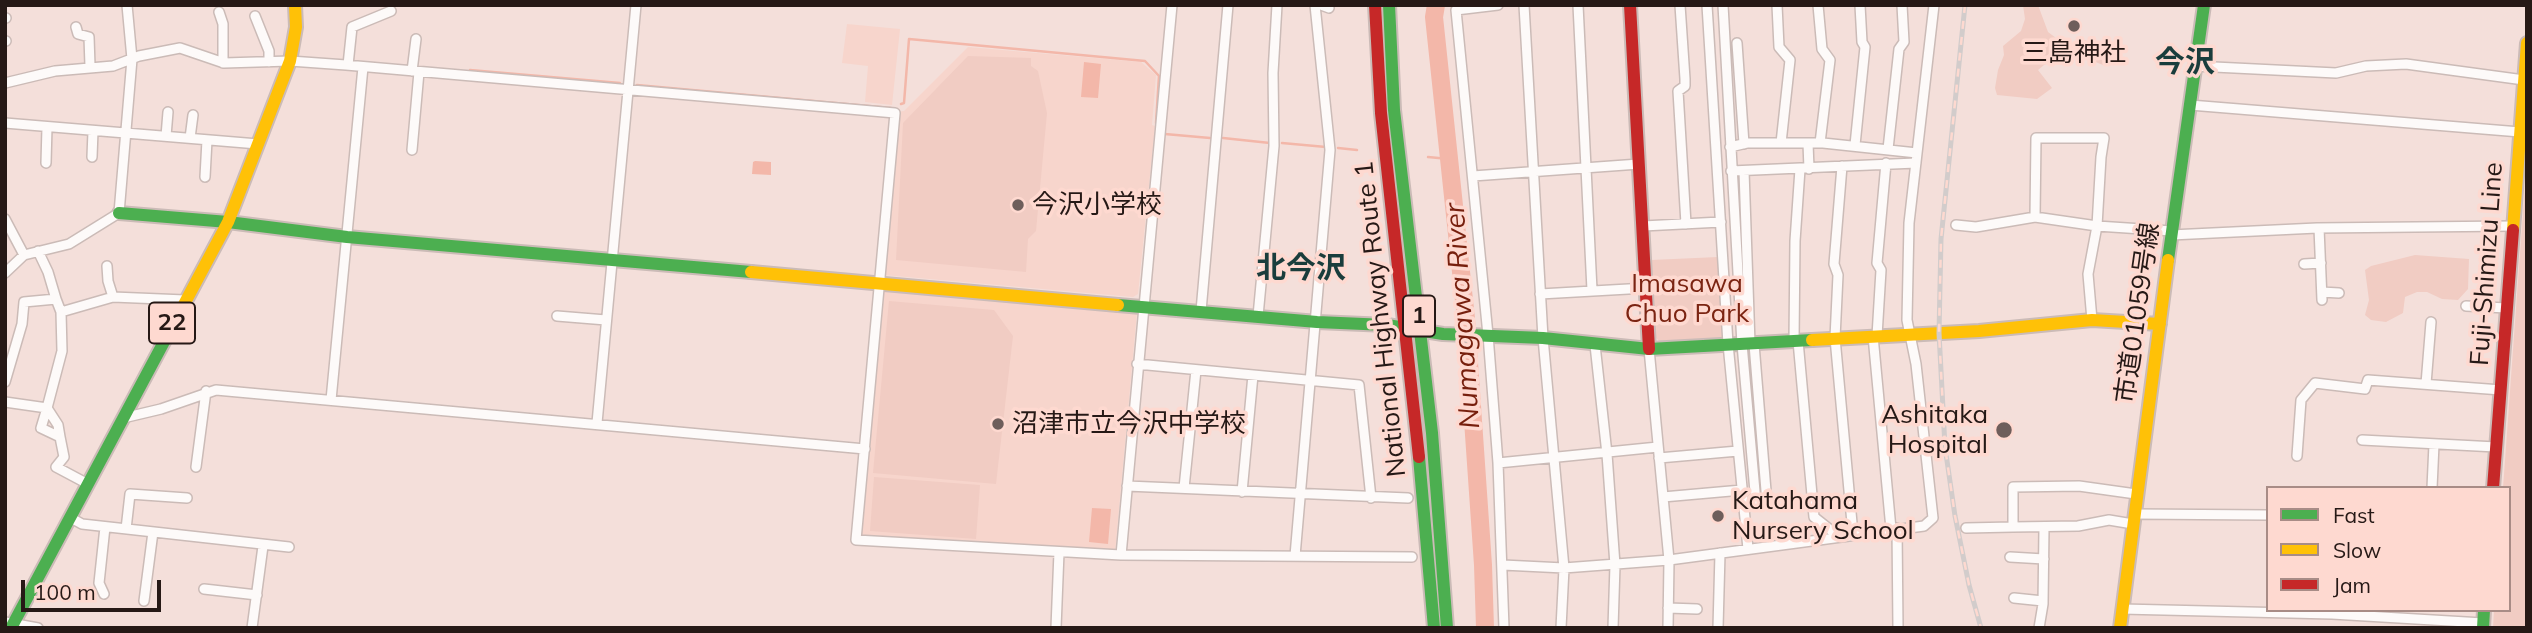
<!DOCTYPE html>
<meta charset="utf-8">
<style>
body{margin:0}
#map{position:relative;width:2532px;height:633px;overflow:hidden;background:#f4dfda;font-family:Mulish,sans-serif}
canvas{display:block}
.frame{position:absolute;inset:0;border:7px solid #261916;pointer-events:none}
.legend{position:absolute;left:2266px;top:486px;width:245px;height:126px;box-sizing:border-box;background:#fed9d0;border:2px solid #a88c86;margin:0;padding:9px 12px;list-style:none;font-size:21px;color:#261916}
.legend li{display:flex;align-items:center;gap:14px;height:35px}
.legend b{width:35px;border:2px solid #a88c86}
.scale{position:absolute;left:21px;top:580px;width:140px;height:32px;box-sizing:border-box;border:4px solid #261916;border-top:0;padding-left:9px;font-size:21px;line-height:24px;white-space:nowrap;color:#261916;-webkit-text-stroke:5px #fed9d0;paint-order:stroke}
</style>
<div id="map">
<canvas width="2532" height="633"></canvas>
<div class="frame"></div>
<ul class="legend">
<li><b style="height:9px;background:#4caf50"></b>Fast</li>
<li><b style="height:9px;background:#ffc107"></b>Slow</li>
<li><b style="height:9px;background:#c62828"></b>Jam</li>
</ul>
<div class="scale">100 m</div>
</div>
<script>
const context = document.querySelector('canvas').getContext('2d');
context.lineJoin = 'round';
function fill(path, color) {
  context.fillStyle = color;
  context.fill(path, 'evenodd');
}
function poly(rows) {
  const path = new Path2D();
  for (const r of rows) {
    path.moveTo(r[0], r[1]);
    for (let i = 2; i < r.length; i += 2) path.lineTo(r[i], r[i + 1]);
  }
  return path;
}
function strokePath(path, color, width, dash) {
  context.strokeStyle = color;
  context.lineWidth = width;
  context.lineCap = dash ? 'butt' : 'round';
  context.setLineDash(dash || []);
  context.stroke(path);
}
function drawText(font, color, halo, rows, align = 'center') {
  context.font = font + ' Mulish,"Noto Sans JP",sans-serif';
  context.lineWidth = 7;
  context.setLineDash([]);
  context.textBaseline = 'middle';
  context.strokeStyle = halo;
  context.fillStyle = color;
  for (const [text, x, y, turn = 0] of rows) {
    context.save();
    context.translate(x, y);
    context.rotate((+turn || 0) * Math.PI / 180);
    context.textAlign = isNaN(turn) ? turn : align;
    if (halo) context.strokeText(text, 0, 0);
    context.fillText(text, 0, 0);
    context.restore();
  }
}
fill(poly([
 [847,24,900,29,892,105,865,102,868,66,842,63],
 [968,47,1141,62,1156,75,1152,125,1155,126,1138,294,1133,297,884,275,897,112,904,111],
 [880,289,1137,312,1115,553,859,537]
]), '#f7d5cc');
fill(poly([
 [2023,5,2038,5,2048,32,2064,44,2078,45,2085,40,2103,47,2109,56,2103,65,2078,55,2065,58,2044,65,2038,70,2052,88,2037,99,1997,95,1995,88,1998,70,2004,55,2003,46,2021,31,2025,19],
 [968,56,1031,58,1031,66,1038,71,1047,113,1036,231,1028,239,1026,272,896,260,903,123],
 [2527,156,2527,628,2493,628,2494,610,2509,610,2509,488,2503,488],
 [2415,255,2469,259,2468,289,2458,300,2442,299,2427,292,2417,292,2405,297,2403,313,2386,322,2371,320,2365,315,2369,300,2365,270,2371,266],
 [1718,257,1722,337,1718,341,1662,344,1656,338,1651,260],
 [889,301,994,310,1013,336,996,484,873,473],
 [874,477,980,485,976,539,870,531]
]), '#f1ccc3');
fill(poly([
 [1084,62,1101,64,1098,98,1081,97],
 [755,161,771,162,771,175,752,174,753,162],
 [1092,508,1111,509,1108,544,1089,542]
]), '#f3b7a9');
strokePath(poly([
 [470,70,620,83],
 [637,85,891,108],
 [901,104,904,103,909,39,1145,61,1159,76,1156,123],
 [1165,134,1210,138],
 [1223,138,1270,143],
 [1282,143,1326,147],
 [1338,148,1357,150],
 [1428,157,1449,159]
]), '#f3b7a9', 2.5);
strokePath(poly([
 [1436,5,1434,17,1466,319,1483,565,1485,628]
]), '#f3b7a9', 18);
const street = poly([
 [1321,5,1329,8],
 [1498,5,1456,10,1488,335,1498,463,1504,628],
 [1524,5,1543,338,1564,568,1561,628],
 [1578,5,1592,290],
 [1680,5,1685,79,1685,86,1678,91,1686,224],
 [1707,5,1728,344,1748,549],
 [1723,5,1742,344,1756,503,1767,503,1754,344],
 [1777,5,1779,47,1790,60,1781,143],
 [1818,5,1822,49,1830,60,1820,143],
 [219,12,223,24,223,63],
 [255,16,269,51,269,62],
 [5,18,6,18],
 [76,27,78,34,89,37,90,66],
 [5,41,6,41],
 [1737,43,1744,144],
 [348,65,352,27,391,11],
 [2194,66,2336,73,2366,66,2406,64,2524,80],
 [412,71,416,39],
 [5,83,55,71,113,66,139,56,180,48,224,63,290,61,346,65,895,113,856,540,1121,555,1412,557],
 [2190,105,2520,132],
 [5,123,258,144],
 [166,136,168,112],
 [190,138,193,115],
 [1808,143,1809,169],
 [1855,145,1865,47,1862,42,1860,5],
 [1730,147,1747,143,1823,143,1917,153],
 [1888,149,1899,49,1904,42,1902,5],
 [412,150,419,72],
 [92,157,93,131],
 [46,163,47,127],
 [1842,166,1834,264,1838,275,1835,338,1853,534],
 [1731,171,1916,163],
 [1744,171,1750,344],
 [1473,176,1639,164],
 [205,177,207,140],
 [2035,217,2036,138,2104,138,2101,157,2097,226,2088,274,2092,320],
 [5,219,24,255],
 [1956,225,1976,227,2035,217,2097,226,2172,231],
 [1643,226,1721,222],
 [2319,228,2322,300],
 [2171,235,2317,228,2513,226],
 [38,251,48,272,56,299],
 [2304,264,2321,263],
 [107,266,108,281,113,297],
 [5,273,24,255,69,244,119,213,132,59,127,5],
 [2322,292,2339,293],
 [1540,294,1646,288],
 [2466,306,2507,308],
 [1201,311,1228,5],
 [557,316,606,320],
 [1258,316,1274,146,1273,73,1277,5],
 [1873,336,1891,529],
 [1877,336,1881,270,1877,263,1886,163],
 [1794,341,1795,241,1800,169],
 [1798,341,1814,517,1838,536],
 [1595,345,1607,454,1615,565,1613,628],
 [1649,349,1669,560,1668,628],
 [1137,364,1359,385,1371,498],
 [5,382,22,324,24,302,56,299,61,312,113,297,185,300],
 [2426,384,2431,322],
 [331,400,363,67],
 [5,402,47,408,41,428,60,437,64,457,56,467,88,484],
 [123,418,161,409,216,390,865,449],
 [597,423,636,5],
 [60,437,58,425,47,408,62,351,61,312],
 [2362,440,2496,447],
 [2297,456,2301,400,2315,383,2365,389,2368,380,2501,390],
 [1659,458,1738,451],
 [1498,463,1658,447],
 [196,467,206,391],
 [1127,486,1408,498],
 [1184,488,1196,370],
 [2432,488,2434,444],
 [1242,492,1253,375],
 [1663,497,1742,490],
 [2134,514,2268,515],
 [71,518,82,524,289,547],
 [2013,527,2078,526,2109,520,2133,524],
 [1897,528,1898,628],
 [1966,528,2013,527,2013,487,2079,486,2136,494],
 [126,529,130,494,187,498],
 [1121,555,1172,5],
 [1295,556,1330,150,1315,5],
 [2010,557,2044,559],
 [1503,565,1564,568,1669,560,1924,526,1933,518,1916,364,1907,320,1909,223,1934,5],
 [204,589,257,595],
 [104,594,99,583,105,527],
 [2014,598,2043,601],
 [144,601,153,532],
 [1668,608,1697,609],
 [2122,609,2332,614,2483,623],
 [5,622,38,628],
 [252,628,263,546],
 [1056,628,1059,552],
 [1718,628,1720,553],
 [2039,628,2043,604,2044,528]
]);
const fast = poly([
 [1389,5,1394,110,1432,433,1447,628],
 [119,213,228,222,347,237,751,272],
 [2168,260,2204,5],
 [1118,305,1317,322,1387,325,1443,334,1543,338,1649,349,1812,340],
 [1419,457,1434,628],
 [11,628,173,325],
 [2483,628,2484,610]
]);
const slow = poly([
 [2513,230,2527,43],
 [751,272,1118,305],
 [173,325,228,222,290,61,296,27,295,5],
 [1812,340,1979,331,2092,320,2160,324],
 [2120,628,2168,260]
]);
const jam = poly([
 [1375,5,1381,113,1419,457],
 [1630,5,1649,349],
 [2493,488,2513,230]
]);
strokePath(street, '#cbbbb7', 12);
strokePath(fast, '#cbbbb7', 16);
strokePath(slow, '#cbbbb7', 16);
strokePath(jam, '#cbbbb7', 16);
strokePath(street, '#fdfaf9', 9);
strokePath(fast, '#4caf50', 12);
strokePath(slow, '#ffc107', 12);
strokePath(jam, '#c62828', 12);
const rail = poly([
 [1965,5,1941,239,1939,333,1945,447,1955,516,1969,585,1981,628]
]);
strokePath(rail, '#d2cccb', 5);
strokePath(rail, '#fed9d0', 2.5, [8]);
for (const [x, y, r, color] of [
 [2074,26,7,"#6e5e5b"],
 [1018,205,7,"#6e5e5b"],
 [998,424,7,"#6e5e5b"],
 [2004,430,9,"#6e5e5b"],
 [1718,516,7,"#6e5e5b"]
]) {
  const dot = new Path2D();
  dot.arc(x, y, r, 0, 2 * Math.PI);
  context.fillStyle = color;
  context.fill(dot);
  strokePath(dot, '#fed9d0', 2.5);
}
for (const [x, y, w] of [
 [1419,316,32],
 [172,323,46]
]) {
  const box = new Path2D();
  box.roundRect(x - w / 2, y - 20.5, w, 41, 5);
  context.fillStyle = '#fed9d0';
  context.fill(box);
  strokePath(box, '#261916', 2);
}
drawText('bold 24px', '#261916', null, [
 ["1",1419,316],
 ["22",172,323]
]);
drawText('26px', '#261916', '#fed9d0', [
 ["三島神社",2074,53,"center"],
 ["今沢小学校",1032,205],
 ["Ashitaka",1988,415,"right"],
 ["Hospital",1988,445,"right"],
 ["沼津市立今沢中学校",1012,424],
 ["Katahama",1732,501],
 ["Nursery School",1732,531]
], 'left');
drawText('26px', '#261916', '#fed9d0', [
 ["Fuji-Shimizu Line",2487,264,-86],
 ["市道01059号線",2138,313,-82],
 ["National Highway Route 1",1381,319,-96]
]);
drawText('26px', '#7b2412', '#fed9d0', [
 ["Imasawa",1687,284],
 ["Chuo Park",1687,314]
]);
drawText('italic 28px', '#771f0d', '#fed9d0', [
 ["Numagawa River",1463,316,-94]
]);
drawText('bold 30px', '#1a3d3c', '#fed9d0', [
 ["今沢",2185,63],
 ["北今沢",1301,269]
]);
</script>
